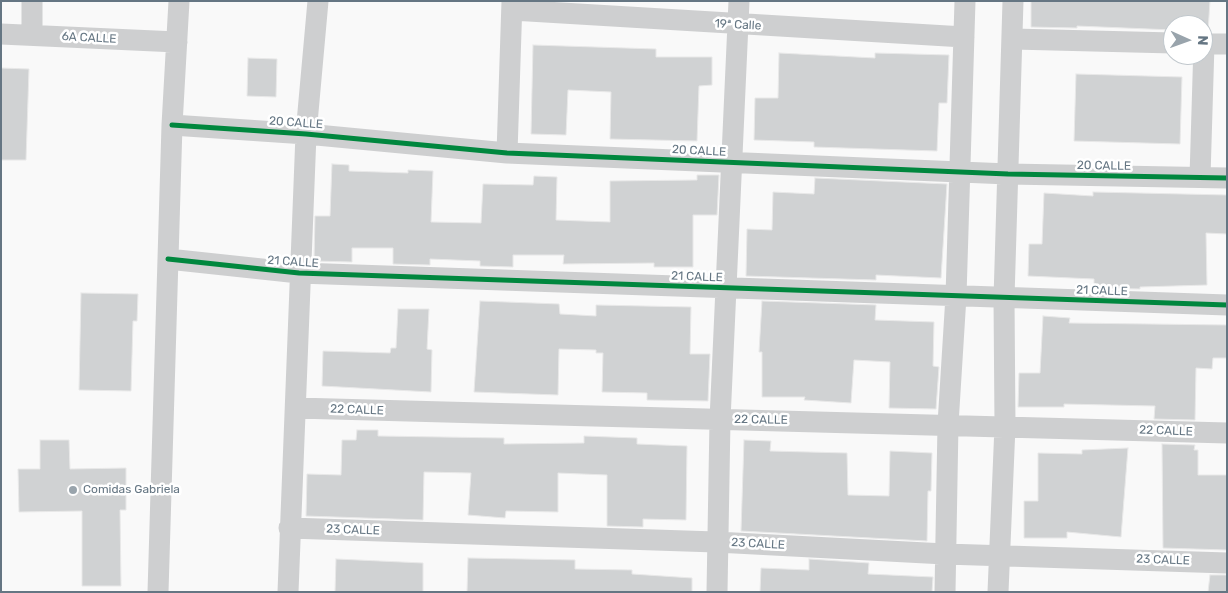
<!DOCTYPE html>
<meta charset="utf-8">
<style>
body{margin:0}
#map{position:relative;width:1228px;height:593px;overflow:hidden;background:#f9f9f9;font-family:Rubik,sans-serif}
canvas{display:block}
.frame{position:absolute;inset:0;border:2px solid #657683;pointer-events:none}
.north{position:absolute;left:1163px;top:15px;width:50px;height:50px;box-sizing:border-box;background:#fff;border:1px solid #c1c8cd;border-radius:50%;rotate:92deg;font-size:14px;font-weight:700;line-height:20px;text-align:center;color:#657683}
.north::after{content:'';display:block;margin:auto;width:18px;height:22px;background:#99a4ac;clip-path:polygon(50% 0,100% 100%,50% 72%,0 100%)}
</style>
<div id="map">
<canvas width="1228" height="593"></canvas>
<div class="frame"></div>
<div class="north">N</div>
</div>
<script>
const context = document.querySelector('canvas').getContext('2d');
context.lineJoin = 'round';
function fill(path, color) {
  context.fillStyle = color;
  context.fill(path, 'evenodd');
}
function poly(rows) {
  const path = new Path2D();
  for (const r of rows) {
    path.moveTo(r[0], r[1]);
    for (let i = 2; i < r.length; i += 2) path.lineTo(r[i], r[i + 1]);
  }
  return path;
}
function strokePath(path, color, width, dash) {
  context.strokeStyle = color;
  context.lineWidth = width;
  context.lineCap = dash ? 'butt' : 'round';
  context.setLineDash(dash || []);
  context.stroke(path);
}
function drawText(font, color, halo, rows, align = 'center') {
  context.font = font + ' Rubik,sans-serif';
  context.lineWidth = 5;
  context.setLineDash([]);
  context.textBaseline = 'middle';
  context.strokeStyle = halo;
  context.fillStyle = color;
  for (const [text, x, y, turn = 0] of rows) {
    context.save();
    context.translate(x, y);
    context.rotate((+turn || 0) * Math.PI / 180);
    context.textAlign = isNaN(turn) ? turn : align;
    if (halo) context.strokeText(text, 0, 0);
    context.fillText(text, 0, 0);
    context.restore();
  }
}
const building = poly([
 [1031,1,1210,1,1208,32,1203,32,1203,25,1173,25,1173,30,1077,26,1077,28,1031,27,1031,1],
 [533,45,656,49,656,57,712,57,712,85,699,86,697,141,610,139,611,92,568,90,566,135,531,134,533,45],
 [779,53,875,58,875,53,949,55,947,103,939,103,937,151,814,147,814,142,754,140,755,98,778,98,779,53],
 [248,58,277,59,276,97,247,96,248,58],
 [1,68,29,69,26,160,1,160,1,68],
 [1076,74,1182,77,1180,144,1074,141,1076,74],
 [332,164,349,165,349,171,408,173,408,170,433,171,431,222,481,223,483,184,533,185,534,176,557,177,556,220,610,222,610,181,697,180,697,175,719,175,717,215,693,215,693,267,654,267,654,263,563,264,564,255,513,255,513,267,480,266,480,261,430,259,430,265,393,264,393,248,352,248,352,262,314,261,315,216,330,216,332,164],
 [815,178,947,184,941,278,876,275,876,280,746,276,747,229,772,230,773,192,814,194,815,178],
 [1093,192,1227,195,1227,234,1206,233,1207,285,1140,287,1140,289,1094,288,1094,279,1028,276,1029,244,1042,244,1044,193,1093,196,1093,192],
 [81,293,138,294,137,321,133,321,131,391,79,390,81,293],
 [480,301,559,304,560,314,596,316,596,305,691,307,690,354,710,354,708,401,647,400,647,393,602,392,603,353,596,353,596,350,559,349,558,395,474,392,480,301],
 [762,301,876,305,875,320,934,322,933,366,939,367,936,409,889,408,890,362,854,360,851,403,804,400,805,397,762,397,762,352,759,352,762,301],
 [398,309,429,309,427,349,432,350,431,392,322,386,323,351,390,353,391,348,396,348,398,309],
 [1043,316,1070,318,1069,323,1227,325,1227,358,1213,358,1212,369,1196,368,1195,420,1154,419,1155,406,1064,404,1064,407,1018,407,1019,373,1040,373,1043,316],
 [357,430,378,430,378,436,504,438,504,444,584,443,584,436,637,438,637,444,687,446,686,520,643,519,643,527,607,526,607,475,558,473,558,512,506,511,505,518,468,515,471,473,424,472,423,520,306,516,307,474,341,475,342,440,356,440,357,430],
 [40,440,69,440,70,469,126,468,126,510,120,510,121,586,82,586,82,511,19,512,18,469,40,469,40,440],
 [744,440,771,441,770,451,847,453,848,495,889,496,890,451,932,453,931,491,928,491,927,541,741,531,744,440],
 [1162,444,1195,445,1194,450,1198,450,1198,475,1227,475,1227,550,1163,548,1162,444],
 [1128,448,1121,537,1067,532,1067,538,1024,538,1024,501,1038,501,1038,453,1082,454,1082,450,1128,448],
 [468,558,575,560,575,569,632,570,632,574,692,578,692,592,467,592,468,558],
 [336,559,423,563,423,592,335,592,336,559],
 [809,559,869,563,868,574,933,577,932,592,760,592,761,568,809,570,809,559],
 [1210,575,1227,575,1227,592,1208,592,1210,575]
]);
fill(building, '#d0d2d3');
strokePath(building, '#e8e8e8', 1);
strokePath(poly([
 [512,10,964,37],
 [1,34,177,42],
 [32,35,32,1],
 [1013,39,1173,43],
 [1203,44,1227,44],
 [172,125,306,134,507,153,1008,174,1227,178],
 [507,153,512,1],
 [1200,177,1204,44],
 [168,259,299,273,1227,305],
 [296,408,1227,433],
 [289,528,716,542,945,554,1227,563],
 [158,592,172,125,179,1],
 [288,592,306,134,318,1],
 [717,592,720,420,739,1],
 [945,592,948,424,956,296,965,1],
 [998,592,1005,426,1004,298,1013,1]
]), '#cecfd0', 21);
strokePath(poly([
 [172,125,306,134,507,153,1008,174,1227,178],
 [168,259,299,273,1227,305]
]), '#00873e', 5);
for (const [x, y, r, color] of [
 [73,490,5,"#99a4ac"]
]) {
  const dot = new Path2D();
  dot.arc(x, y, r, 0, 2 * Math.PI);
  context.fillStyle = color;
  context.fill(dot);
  strokePath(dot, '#fff', 2);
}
drawText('12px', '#657683', '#fff', [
 ["19ª Calle",738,25,3],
 ["6A CALLE",89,38,3],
 ["20 CALLE",296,123,4],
 ["20 CALLE",699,151,3],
 ["20 CALLE",1104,166,1],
 ["21 CALLE",293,262,4],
 ["21 CALLE",697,277,2],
 ["21 CALLE",1102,291,2],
 ["22 CALLE",357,410,2],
 ["22 CALLE",761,420,1],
 ["22 CALLE",1166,431,2],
 ["23 CALLE",353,530,2],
 ["23 CALLE",758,544,3],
 ["23 CALLE",1163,560,2]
]);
drawText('12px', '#657683', '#fff', [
 ["Comidas Gabriela",83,490]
], 'left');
</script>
